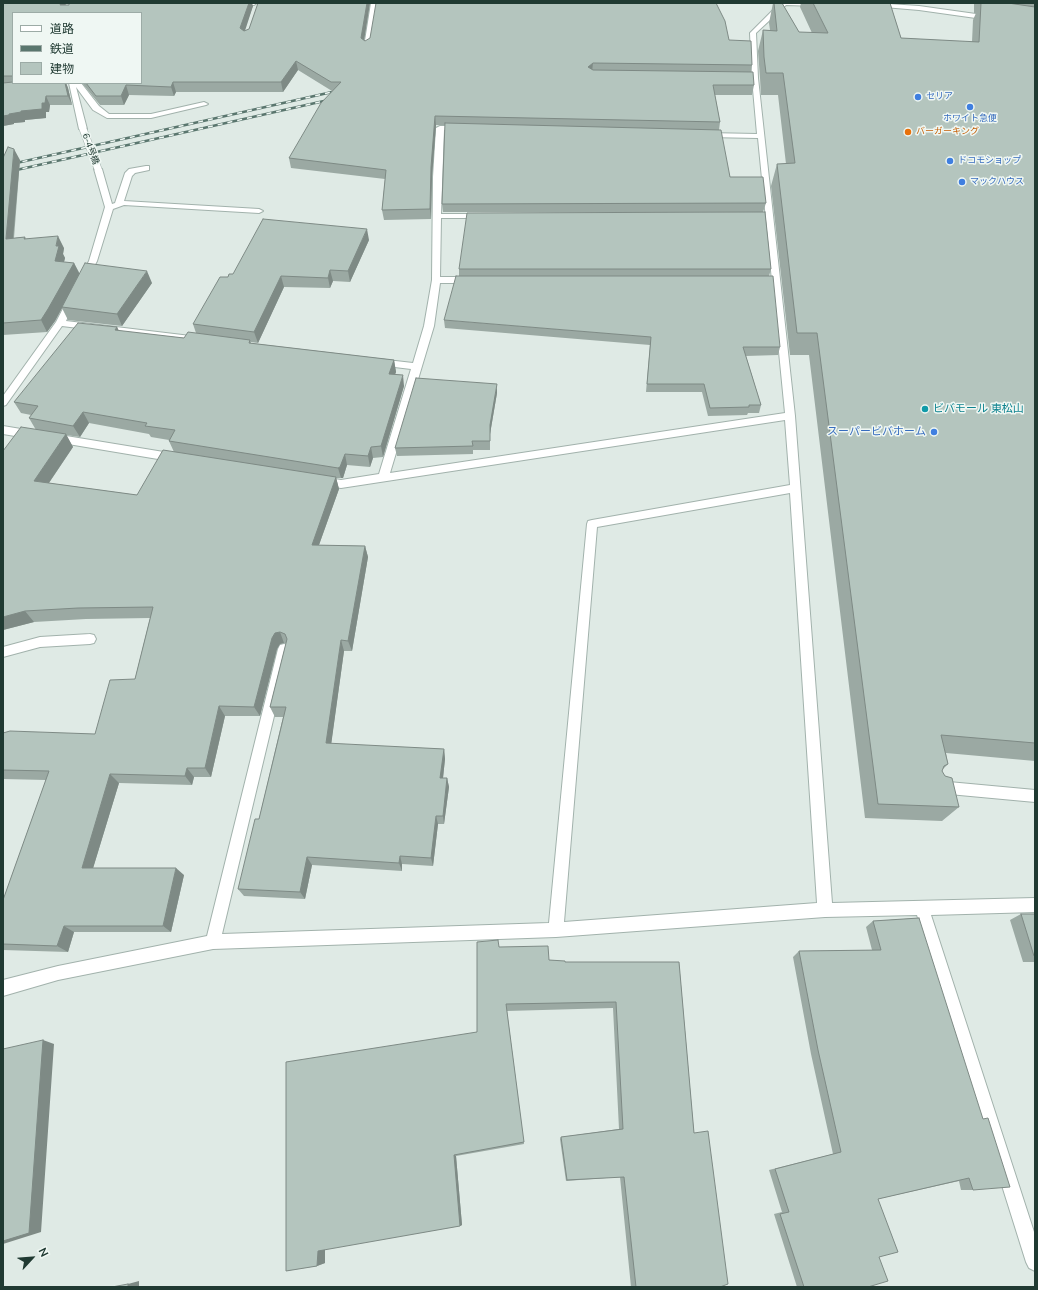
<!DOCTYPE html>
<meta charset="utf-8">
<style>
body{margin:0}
#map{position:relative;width:1038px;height:1290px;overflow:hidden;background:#dfeae5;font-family:"Nunito Sans","Noto Sans JP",sans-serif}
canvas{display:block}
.frame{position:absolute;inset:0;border:4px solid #203a32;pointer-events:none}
.legend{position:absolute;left:12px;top:12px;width:130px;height:72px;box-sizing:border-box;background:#eff7f3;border:1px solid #9caba6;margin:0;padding:5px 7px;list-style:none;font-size:12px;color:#203a32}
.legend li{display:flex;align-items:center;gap:8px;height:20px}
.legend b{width:20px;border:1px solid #9caba6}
.north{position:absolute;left:12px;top:1238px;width:40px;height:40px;-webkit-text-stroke:3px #eff7f3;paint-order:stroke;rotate:64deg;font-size:11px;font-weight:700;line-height:16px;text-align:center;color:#203a32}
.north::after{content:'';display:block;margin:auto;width:14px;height:18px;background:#203a32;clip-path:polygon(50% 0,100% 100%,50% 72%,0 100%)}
</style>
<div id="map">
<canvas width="1038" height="1290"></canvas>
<div class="frame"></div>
<ul class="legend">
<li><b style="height:5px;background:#fff"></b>道路</li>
<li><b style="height:5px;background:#5a766e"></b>鉄道</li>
<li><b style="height:11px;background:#b4c5be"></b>建物</li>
</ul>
<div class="north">N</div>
</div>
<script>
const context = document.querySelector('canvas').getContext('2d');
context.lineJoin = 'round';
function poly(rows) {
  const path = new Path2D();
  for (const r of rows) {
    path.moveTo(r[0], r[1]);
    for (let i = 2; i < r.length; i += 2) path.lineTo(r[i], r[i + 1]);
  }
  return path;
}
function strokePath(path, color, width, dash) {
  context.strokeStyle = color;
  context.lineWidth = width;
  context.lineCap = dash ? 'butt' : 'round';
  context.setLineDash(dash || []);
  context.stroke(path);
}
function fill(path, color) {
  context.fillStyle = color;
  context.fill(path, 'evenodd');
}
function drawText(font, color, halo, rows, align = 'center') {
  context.font = font + ' "Nunito Sans","Noto Sans JP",sans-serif';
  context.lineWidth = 3;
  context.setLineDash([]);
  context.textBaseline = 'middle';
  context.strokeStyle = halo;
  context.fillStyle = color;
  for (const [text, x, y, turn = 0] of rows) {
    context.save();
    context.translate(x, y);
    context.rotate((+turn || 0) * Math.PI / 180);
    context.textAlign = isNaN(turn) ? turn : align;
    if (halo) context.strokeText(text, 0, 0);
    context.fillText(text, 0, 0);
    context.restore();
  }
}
const minor = poly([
 [233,3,257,3,254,5,236,5,233,3],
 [371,3,377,3,370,47,367,49,364,47,371,3],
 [780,3,820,4,817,6,786,5,756,33,758,78,795,416,832,903,1035,898,1035,912,931,915,1035,1235,1035,1271,1029,1268,1026,1262,917,915,825,917,556,937,213,949,58,980,3,996,3,980,58,966,207,936,278,649,280,645,284,644,288,645,290,649,222,934,549,923,587,524,588,521,592,520,790,485,785,420,341,488,322,485,318,484,317,481,318,478,322,477,341,480,379,474,411,369,378,365,373,362,378,359,413,363,424,326,432,280,433,177,436,128,440,126,461,126,465,128,461,130,444,130,441,214,482,214,486,216,482,218,441,218,440,277,472,277,476,280,472,283,440,283,434,326,390,473,785,413,758,138,707,137,703,135,707,133,757,134,752,78,750,33,780,3],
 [790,493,817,903,564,922,597,527,790,493],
 [874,3,919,6,990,16,993,18,990,20,919,10,872,6,872,4,874,3],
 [69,83,81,83,99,106,109,114,151,114,204,102,208,104,206,105,151,118,107,118,93,110,76,87,87,129,83,131,79,129,69,83],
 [146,166,149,166,149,170,135,173,132,176,124,201,259,209,263,211,259,213,124,205,113,209,97,261,87,280,81,280,80,278,89,261,105,207,94,169,98,167,102,169,112,204,115,203,125,173,129,169,146,166],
 [72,296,76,299,66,321,199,337,204,340,199,343,62,326,6,405,3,406,3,396,56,322,69,297,72,296],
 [3,426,33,431,37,432,38,435,37,438,33,439,3,434,3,426],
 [54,434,176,454,180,455,181,458,180,461,176,462,50,441,49,438,50,435,54,434],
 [90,634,94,635,96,639,94,643,90,644,40,647,3,657,3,647,40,637,90,634],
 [938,781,1035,790,1035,802,938,793,933,791,931,787,933,783,938,781]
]);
strokePath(minor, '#a2b2ac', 2);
fill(minor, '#fff');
const rail = poly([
 [3,166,341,90],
 [3,173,333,99]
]);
strokePath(rail, '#5a766e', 2.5);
strokePath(rail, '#eff7f3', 1.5, [5]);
const minorBridge = poly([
 [83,129,98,169]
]);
strokePath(minorBridge, '#a2b2ac', 8, []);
strokePath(minorBridge, '#fff', 7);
fill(poly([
 [3,3,66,3,65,5,253,6,244,31,249,29,258,3,370,3,364,40,365,41,729,40,752,65,751,72,754,85,752,95,715,95,720,122,719,130,730,177,766,203,763,212,443,212,442,204,445,125,436,125,432,177,431,219,384,220,382,210,385,179,291,168,289,158,332,91,298,70,283,92,176,92,174,96,129,95,124,105,100,105,82,83,141,83,13,13,13,83,66,83,68,88,72,105,50,105,49,112,46,112,46,118,25,120,25,122,14,123,14,124,3,126],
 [773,3,782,3,799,32,812,33,800,7,801,3,890,3,901,38,972,42,973,20,976,13,974,13,974,3,970,3,1010,3,1014,4,1014,3,1035,3,1035,761,946,753,948,764,943,769,942,771,959,807,942,821,865,818,809,355,790,355,771,186,777,164,786,164,778,95,761,95,760,78,758,51,763,30,770,30,769,23],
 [3,158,20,160,14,238,25,237,26,239,64,248,63,254,65,258,64,262,74,263,80,274,152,283,122,326,68,320,62,308,55,321,47,332,3,335],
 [369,240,350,282,333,281,330,288,284,287,258,343,251,342,251,343,394,360,396,372,395,374,404,386,383,457,373,458,370,467,347,465,343,478,336,478,339,489,319,545,365,546,368,557,352,651,344,651,331,744,444,749,445,759,443,778,447,778,449,787,444,824,438,824,433,866,402,864,402,871,312,865,305,899,244,896,238,889,259,819,283,717,275,717,270,707,286,643,284,643,280,644,277,649,260,716,225,716,211,777,194,777,192,785,119,783,93,868,184,875,171,932,74,932,68,952,3,950,3,900,46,780,3,779,3,733,95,734,135,679,150,618,86,619,34,622,3,630,36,430,29,418,31,415,21,413,14,402,117,327,119,331,184,338,196,333,193,324,228,277,233,274],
 [89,423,149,434,151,437,169,440,169,441,174,452,137,495,49,483,73,447,66,435,80,437],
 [459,269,771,269,769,276,459,276],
 [444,320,780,347,778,355,746,356,761,405,759,413,748,413,747,415,708,416,702,392,646,392,650,345,445,328],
 [497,393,490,434,490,450,473,450,473,454,397,456,395,448],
 [1021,914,1035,914,1035,962,1023,962,1010,920],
 [919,918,973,1190,961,1190,959,1181,878,1199,879,1257,868,1287,797,1287,774,1214,782,1212,769,1170,833,1154,811,1054,793,957,799,951,872,950,866,927,873,921],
 [499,947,549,960,565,962,679,962,694,1133,720,1287,631,1287,620,1177,566,1181,560,1139,561,1137,619,1129,613,1008,507,1011,524,1144,456,1156,462,1225,460,1226,325,1249,325,1263,317,1266,286,1271,477,1032]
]), '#9ba9a3');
fill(poly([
 [61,3,66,3,64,13,60,5],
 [249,3,252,3,253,6,243,37,240,28],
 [367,3,370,3,363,47,361,38],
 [296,61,298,70,283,92,281,82],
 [593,63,592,72,588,67],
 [173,82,176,92,174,96,171,87],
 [65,83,66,83,68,88,72,105,68,96],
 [126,85,129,95,124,105,121,96],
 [46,96,50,105,49,112,46,112,46,118,25,120,25,122,14,123,14,124,3,126,3,116,42,103],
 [435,116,436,125,432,177,431,219,430,209,431,167],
 [14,149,20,160,12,250,6,239],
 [367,229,369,240,350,282,348,271],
 [58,236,64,248,63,254,65,258,61,273,55,261,56,246],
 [74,263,80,275,55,321,47,332,41,320],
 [330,270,333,281,330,288,328,278],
 [147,271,152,283,122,326,117,314],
 [281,276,284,287,258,343,254,332],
 [117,327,122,338,115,330],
 [394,360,396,372,391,385,389,374],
 [403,375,404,386,383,457,381,446],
 [497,384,497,393,490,434,490,450,490,425],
 [83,412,89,423,80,437,73,426],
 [66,434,73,447,42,493,34,481],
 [371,447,373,458,370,467,368,456],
 [345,454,347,465,343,478,341,478,338,468],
 [336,477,339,489,315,556,312,545],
 [365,546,368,557,352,651,348,641],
 [25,611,34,622,3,630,3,617],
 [280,632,284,643,280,644,277,649,260,716,254,707,272,638,275,633],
 [341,640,344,651,330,753,326,743],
 [219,706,225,716,211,777,205,768],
 [444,749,445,759,442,787,440,778],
 [187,768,194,777,192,785,185,776],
 [110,774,119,783,91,875,82,868],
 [447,778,449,787,444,824,443,816],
 [436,816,438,824,433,866,431,858],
 [400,856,402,864,402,871,399,863],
 [307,857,312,865,305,899,300,892],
 [176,868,184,875,171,932,163,926],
 [64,926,74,932,68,952,57,946],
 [43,1040,54,1044,41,1232,3,1244,3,1241],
 [454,1155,456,1156,462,1225,460,1226],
 [325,1249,325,1263,317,1266,318,1251],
 [139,1281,139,1287,128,1287,128,1284]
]), '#7e8a85');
const building = poly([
 [3,3,61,3,60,5,69,5,69,3,249,3,240,28,244,31,249,29,258,3,367,3,361,38,365,41,370,38,376,3,716,3,725,21,729,40,751,41,752,65,593,63,588,67,593,70,753,72,754,85,713,85,720,122,435,116,431,167,430,209,382,210,386,170,289,158,321,103,341,82,331,82,296,61,281,82,173,82,171,87,126,85,121,96,96,96,86,83,141,83,141,13,13,13,13,76,3,76,3,3],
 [774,3,782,3,799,32,828,33,813,3,890,3,901,38,979,42,981,3,1008,3,1035,7,1035,743,941,735,948,764,944,766,942,771,945,776,952,778,959,807,878,804,817,333,797,333,777,164,795,163,783,73,766,73,764,57,763,30,777,31,774,3],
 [13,82,13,83,65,83,68,96,46,96,45,103,42,103,42,109,21,111,21,112,9,114,9,115,3,116,3,83,13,82],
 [445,123,721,130,730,177,763,177,766,203,442,204,445,123],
 [8,147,14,149,6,239,25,237,24,239,58,236,56,246,59,246,55,261,74,263,48,309,41,320,3,323,3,158,8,147],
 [765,212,771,269,459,269,467,213,765,212],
 [263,219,367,229,348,271,330,270,328,278,281,276,254,332,193,324,220,277,228,277,229,274,233,274,263,219],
 [85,263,147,271,117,314,62,307,85,263],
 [456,276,773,276,780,347,743,347,761,405,749,405,749,407,710,408,704,384,647,384,651,337,444,320,456,276],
 [78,323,117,327,115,330,184,338,188,332,250,340,249,343,394,360,389,374,403,375,381,446,371,447,368,456,345,454,340,467,338,468,169,441,175,430,145,426,147,423,83,412,73,426,29,418,38,406,14,402,78,323],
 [416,378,497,384,490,425,490,441,472,441,473,446,395,448,416,378],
 [21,427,66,434,34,481,137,495,163,450,336,477,312,545,365,546,348,641,341,640,326,743,444,749,440,778,447,778,443,816,436,816,431,858,400,856,399,863,307,857,300,892,238,889,255,819,259,819,286,707,270,707,287,639,285,634,280,632,275,633,272,638,254,707,219,706,205,768,187,768,185,776,110,774,82,868,176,868,163,926,64,926,57,946,3,944,3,900,49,771,3,770,3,733,10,731,95,734,110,680,135,679,153,607,78,608,25,611,3,617,3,451,21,427],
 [1021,914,1035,914,1035,956,1034,956,1021,914],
 [919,918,983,1119,988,1118,1010,1187,973,1190,969,1178,878,1199,898,1252,879,1257,888,1281,868,1287,804,1287,780,1214,789,1212,775,1169,841,1152,818,1050,799,951,881,950,873,921,919,918],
 [498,940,499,947,548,946,549,960,565,961,565,962,679,962,694,1133,708,1131,728,1284,720,1287,636,1287,624,1177,567,1180,561,1137,623,1129,616,1002,506,1004,524,1142,454,1155,460,1226,318,1251,317,1266,286,1271,286,1062,477,1032,477,942,498,940],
 [43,1040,29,1233,3,1241,3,1049,43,1040],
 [128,1284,128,1287,112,1287,128,1284]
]);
fill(building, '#b4c5be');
strokePath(building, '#7e8a85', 1);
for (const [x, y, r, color] of [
 [918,97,4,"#3f7fe0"],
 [970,107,4,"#3f7fe0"],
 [908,132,4,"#e8710a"],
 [950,161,4,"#3f7fe0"],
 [962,182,4,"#3f7fe0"],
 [925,409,4,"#0f9aa8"],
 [934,432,4,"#3f7fe0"]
]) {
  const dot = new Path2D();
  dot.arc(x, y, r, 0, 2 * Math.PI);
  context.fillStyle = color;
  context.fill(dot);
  strokePath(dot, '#eff7f3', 1.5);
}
drawText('9px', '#366cbe', '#eff7f3', [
 ["セリア",926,97],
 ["ホワイト急便",970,119,"center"],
 ["ドコモショップ",958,161],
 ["マックハウス",970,182]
], 'left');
drawText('9px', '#c56008', '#eff7f3', [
 ["バーガーキング",916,132]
], 'left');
drawText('9px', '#203a32', '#eff7f3', [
 ["6-4号橋",90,149,70]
]);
drawText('11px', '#0d838f', '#eff7f3', [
 ["ビバモール 東松山",933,409]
], 'left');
drawText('11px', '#366cbe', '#eff7f3', [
 ["スーパービバホーム",926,432]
], 'right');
</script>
